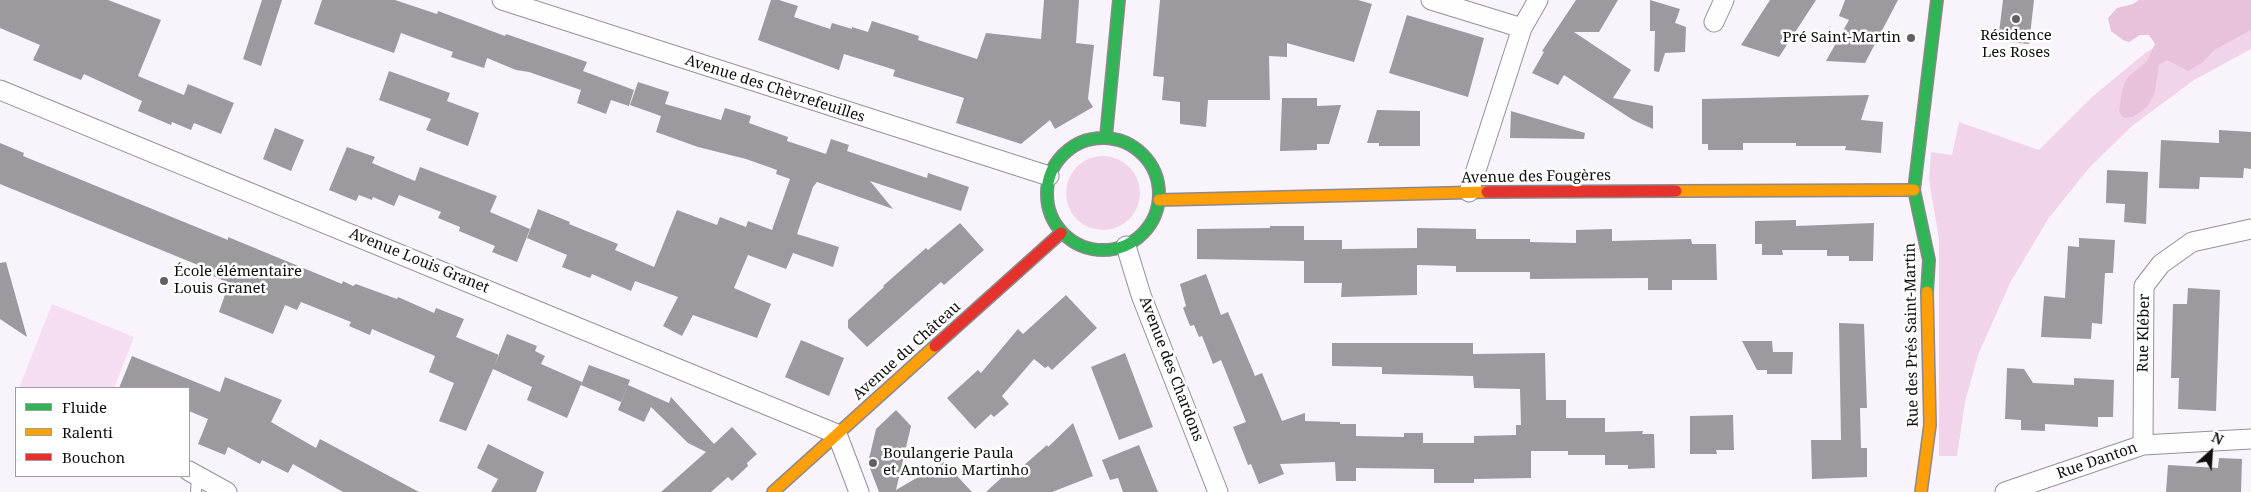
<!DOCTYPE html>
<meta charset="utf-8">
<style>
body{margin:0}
#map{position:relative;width:2251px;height:492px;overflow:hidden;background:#f9f4fc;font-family:"Noto Serif",serif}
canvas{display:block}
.legend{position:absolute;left:15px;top:387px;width:175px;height:90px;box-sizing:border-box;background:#fff;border:1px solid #9f9f9f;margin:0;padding:6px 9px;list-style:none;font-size:15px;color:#0f0f0f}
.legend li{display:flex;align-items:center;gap:10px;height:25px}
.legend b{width:25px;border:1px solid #9f9f9f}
.north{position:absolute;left:2186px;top:427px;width:50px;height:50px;-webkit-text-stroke:4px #fff;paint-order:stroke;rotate:26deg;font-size:14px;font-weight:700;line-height:20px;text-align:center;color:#0f0f0f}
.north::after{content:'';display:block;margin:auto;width:18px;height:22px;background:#0f0f0f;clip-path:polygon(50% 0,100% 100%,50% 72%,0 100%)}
</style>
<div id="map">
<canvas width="2251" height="492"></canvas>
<ul class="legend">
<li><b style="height:6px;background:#30b455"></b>Fluide</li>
<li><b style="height:6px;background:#ff9f0a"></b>Ralenti</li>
<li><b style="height:6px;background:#e5322d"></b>Bouchon</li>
</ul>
<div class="north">N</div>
</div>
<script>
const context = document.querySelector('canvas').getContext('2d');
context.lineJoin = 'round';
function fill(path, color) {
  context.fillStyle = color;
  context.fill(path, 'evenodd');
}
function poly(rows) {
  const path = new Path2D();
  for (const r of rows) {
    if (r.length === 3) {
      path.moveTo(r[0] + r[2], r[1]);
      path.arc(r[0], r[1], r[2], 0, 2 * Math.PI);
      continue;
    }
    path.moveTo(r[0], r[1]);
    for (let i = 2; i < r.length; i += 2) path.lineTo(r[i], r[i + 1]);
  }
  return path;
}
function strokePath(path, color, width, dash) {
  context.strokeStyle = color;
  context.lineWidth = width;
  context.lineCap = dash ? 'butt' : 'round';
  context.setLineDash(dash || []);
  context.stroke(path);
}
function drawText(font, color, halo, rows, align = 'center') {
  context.font = font + ' "Noto Serif",serif';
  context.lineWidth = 5;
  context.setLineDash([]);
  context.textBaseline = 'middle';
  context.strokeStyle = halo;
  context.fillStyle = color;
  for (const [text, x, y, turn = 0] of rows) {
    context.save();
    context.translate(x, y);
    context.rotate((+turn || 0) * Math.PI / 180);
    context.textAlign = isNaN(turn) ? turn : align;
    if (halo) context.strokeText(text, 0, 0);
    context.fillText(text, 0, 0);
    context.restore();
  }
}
fill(poly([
 [2251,0,2251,49,2194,80,2132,126,2089,168,2048,219,2010,283,1978,355,1965,402,1957,456,1939,456,1939,239,1929,180,1931,152,1952,155,1959,122,2039,150,2092,97,2144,54,2162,42],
 [1103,193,37]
]), '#f1d4e9');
fill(poly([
 [2139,0,2251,0,2251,30,2214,50,2203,62,2188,71,2167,60,2159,65,2155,92,2148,106,2133,117,2124,118,2119,111,2122,91,2127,78,2147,61,2155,44,2149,35,2140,35,2129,42,2123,40,2111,31,2108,18,2117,8,2133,4]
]), '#e8c1da');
fill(poly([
 [52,304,134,337,114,388,19,388]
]), '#f5ddf2');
fill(poly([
 [0,0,108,0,161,20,138,76,184,95,188,84,234,103,221,134,194,123,191,130,172,122,171,125,138,111,142,101,84,74,81,80,33,60,40,45,0,28],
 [262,0,282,0,261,66,243,59],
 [322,0,395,0,437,14,438,11,505,36,506,34,587,62,583,71,634,90,629,106,611,100,606,114,577,103,581,90,529,72,516,70,487,58,484,68,451,57,453,52,401,33,394,53,314,24],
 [771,0,779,0,798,6,794,17,830,29,832,23,852,29,852,27,868,32,872,21,919,36,918,40,977,59,986,33,1041,39,1044,0,1079,0,1076,43,1094,45,1088,99,1093,107,1055,129,1050,120,1021,144,956,123,964,98,893,76,895,70,844,54,839,70,758,40],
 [1160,0,1358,0,1372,4,1354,62,1287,43,1287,57,1269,56,1270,100,1208,100,1206,127,1180,124,1180,102,1162,100,1164,77,1153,76],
 [1576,0,1618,0,1599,32,1574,32,1631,70,1613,98,1653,106,1653,129,1633,120,1564,75,1558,85,1532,73,1544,52,1542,51],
 [1650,0,1680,9,1675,23,1686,27,1685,52,1665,53,1659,72,1654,71,1655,31,1650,31],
 [1770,0,1816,0,1779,57,1741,45],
 [1845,0,1898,0,1865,63,1826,61,1849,20,1839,16],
 [2003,0,2034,0,2029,44,1998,41],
 [1407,15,1484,38,1468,97,1389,73],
 [389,71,450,93,447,101,479,113,468,146,426,130,431,119,379,100],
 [638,82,669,92,665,104,721,120,725,108,751,116,749,123,788,137,787,141,826,154,831,139,849,145,847,151,927,178,928,173,969,187,961,211,870,181,893,209,817,182,813,187,797,234,839,247,833,267,793,253,786,269,748,255,734,288,771,304,757,338,693,315,682,336,663,326,678,297,635,281,631,291,592,274,590,278,562,267,567,255,527,238,538,209,570,222,569,224,618,244,615,250,654,267,677,210,717,225,720,217,746,227,748,221,772,230,790,179,776,174,777,170,746,159,698,147,656,132,661,116,630,105],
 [1869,95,1861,120,1883,122,1881,153,1845,150,1846,146,1796,146,1796,143,1743,143,1743,150,1708,150,1708,144,1702,144,1702,99],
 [1282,98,1317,98,1317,106,1341,105,1329,144,1317,144,1317,150,1280,151],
 [1377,110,1420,111,1420,146,1379,146,1379,143,1367,143],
 [1511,111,1585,133,1584,139,1510,138],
 [275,128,304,140,291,171,263,159],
 [2219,130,2251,132,2251,169,2244,168,2243,178,2200,177,2199,189,2159,188,2161,140,2219,143],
 [0,143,24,153,23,156,228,240,228,237,342,284,343,281,353,286,356,284,397,299,398,297,434,313,436,308,464,319,456,337,499,355,466,431,439,421,454,383,429,372,435,356,372,329,370,335,349,326,351,322,301,302,297,310,285,305,273,334,219,312,229,283,213,276,215,272,0,184],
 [347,147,375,157,372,163,415,181,420,167,497,196,490,212,530,229,517,262,492,252,495,246,459,231,460,227,438,218,441,212,399,195,394,206,373,197,372,200,359,195,356,201,329,190],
 [2107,170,2148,172,2146,224,2124,222,2125,204,2106,203],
 [1796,220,1796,226,1874,223,1873,261,1849,261,1849,256,1827,256,1827,250,1782,250,1783,255,1762,255,1762,244,1755,244,1755,221],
 [960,223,984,250,944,285,941,282,867,347,848,328,848,320,884,287,883,286,926,248,928,250],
 [1270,226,1304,226,1304,240,1342,240,1342,249,1417,248,1417,228,1476,229,1476,239,1530,239,1530,242,1576,243,1576,230,1612,229,1612,241,1691,239,1692,244,1716,244,1717,280,1672,280,1672,290,1648,290,1648,278,1530,279,1530,272,1456,272,1456,266,1417,265,1417,255,1417,295,1341,297,1342,283,1304,283,1304,261,1197,259,1197,229,1270,228],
 [2079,238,2115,240,2113,273,2105,273,2102,324,2092,323,2091,339,2041,337,2044,296,2065,298,2068,246,2079,247],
 [6,262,27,337,0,319,0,263],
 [1206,274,1221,315,1228,312,1255,376,1262,373,1282,421,1305,413,1305,421,1340,422,1340,424,1356,424,1356,436,1404,437,1404,433,1423,433,1423,443,1474,443,1474,436,1516,435,1516,425,1521,425,1520,389,1474,388,1473,376,1382,374,1382,367,1332,366,1332,343,1473,343,1473,354,1545,353,1546,400,1566,400,1566,418,1605,418,1605,432,1643,431,1642,434,1654,434,1655,468,1628,469,1628,465,1605,465,1605,455,1568,455,1568,451,1531,451,1531,478,1474,479,1474,483,1434,483,1434,469,1356,468,1356,481,1336,481,1335,462,1280,464,1284,474,1259,484,1251,464,1248,465,1233,427,1246,422,1221,360,1213,364,1202,336,1199,337,1194,325,1190,326,1183,308,1186,306,1180,284],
 [2188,288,2220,290,2216,411,2178,409,2179,378,2171,378,2173,304,2187,304],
 [1066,295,1097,328,1052,370,1048,366,1045,368,1034,359,1002,396,1009,404,994,417,991,414,975,429,947,398,978,370,981,373,1018,329,1023,334],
 [1839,323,1864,324,1867,408,1860,408,1861,448,1867,448,1867,477,1812,479,1811,440,1841,440],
 [507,334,537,346,535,351,545,356,541,364,582,382,567,418,527,400,532,387,493,369],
 [801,340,844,358,829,396,785,377],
 [1742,341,1772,341,1773,352,1793,352,1792,374,1767,374,1767,370,1757,370],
 [1125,353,1153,427,1119,440,1091,367],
 [132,356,220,392,225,377,282,400,271,422,316,448,320,439,419,492,343,492,293,464,288,473,262,460,260,464,228,447,225,455,198,444,208,419,189,411,189,388,119,388],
 [589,365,630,380,621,402,581,385],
 [2007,368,2024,369,2033,383,2074,385,2074,378,2114,380,2113,417,2098,417,2098,427,2045,424,2045,431,2021,430,2021,420,2005,419],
 [628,385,669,403,671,397,714,444,732,427,757,454,747,463,748,466,732,481,728,477,711,492,661,492,706,452,688,443,651,407,644,422,618,410],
 [896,410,911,426,896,490,944,462,972,492,879,492,868,463,876,429],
 [1733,415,1734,450,1716,450,1717,454,1690,454,1690,416],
 [1073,423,1093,476,1052,492,986,492,1011,469,1015,473,1047,445,1048,447],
 [488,444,544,472,536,492,491,492,498,479,477,468],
 [1139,445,1143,455,1158,492,1123,492,1118,478,1110,480,1102,460],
 [2219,458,2242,459,2241,492,2166,492,2168,465,2218,468]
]), '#9c999f');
const lane = poly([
 [196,492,197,476]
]);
const street = poly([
 [502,0,1049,176],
 [1431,0,1522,28],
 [1714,22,1724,0],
 [0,90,837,434,859,492],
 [1469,192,1522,28,1538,0],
 [1126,246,1141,295,1218,492],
 [2143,445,2144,286,2161,264,2192,242,2251,229],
 [189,471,227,492],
 [2005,492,2143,445,2251,439]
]);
const fast = poly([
 [1106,137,1119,0],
 [1103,194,56],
 [1927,292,1929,260,1914,190,1937,0]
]);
const slow = poly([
 [1676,191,1914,190],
 [1159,200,1487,192],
 [773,492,935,346],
 [1921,492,1930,425,1927,292]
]);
const jam = poly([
 [1487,192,1676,191],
 [935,346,1061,233]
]);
strokePath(lane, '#949296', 12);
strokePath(street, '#949296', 21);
strokePath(fast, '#8b898c', 14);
strokePath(slow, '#8b898c', 14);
strokePath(jam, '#8b898c', 14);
strokePath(lane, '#fefdff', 10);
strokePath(street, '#fefdff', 19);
strokePath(fast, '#30b455', 11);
strokePath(slow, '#ff9f0a', 11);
strokePath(jam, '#e5322d', 11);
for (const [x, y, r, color] of [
 [2016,19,5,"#615f62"],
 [1911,38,5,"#615f62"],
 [164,281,5,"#615f62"],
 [873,463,5,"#615f62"]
]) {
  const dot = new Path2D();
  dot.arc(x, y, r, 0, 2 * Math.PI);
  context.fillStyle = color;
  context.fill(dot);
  strokePath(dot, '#fff', 2);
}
drawText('15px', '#0f0f0f', '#fff', [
 ["Résidence",2016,36,"center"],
 ["Les Roses",2016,53,"center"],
 ["Pré Saint-Martin",1901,38,"right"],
 ["École élémentaire",174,272],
 ["Louis Granet",174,289],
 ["Boulangerie Paula",883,454],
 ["et Antonio Martinho",883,471]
], 'left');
drawText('15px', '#0f0f0f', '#fff', [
 ["Avenue des Chèvrefeuilles",775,89,18],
 ["Avenue des Fougères",1536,177,-1],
 ["Avenue Louis Granet",419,261,22],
 ["Rue Kléber",2144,333,-89],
 ["Rue des Prés Saint-Martin",1912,335,-91],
 ["Avenue du Château",907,351,-42],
 ["Avenue des Chardons",1171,369,69],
 ["Rue Danton",2097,461,-19]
]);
</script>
